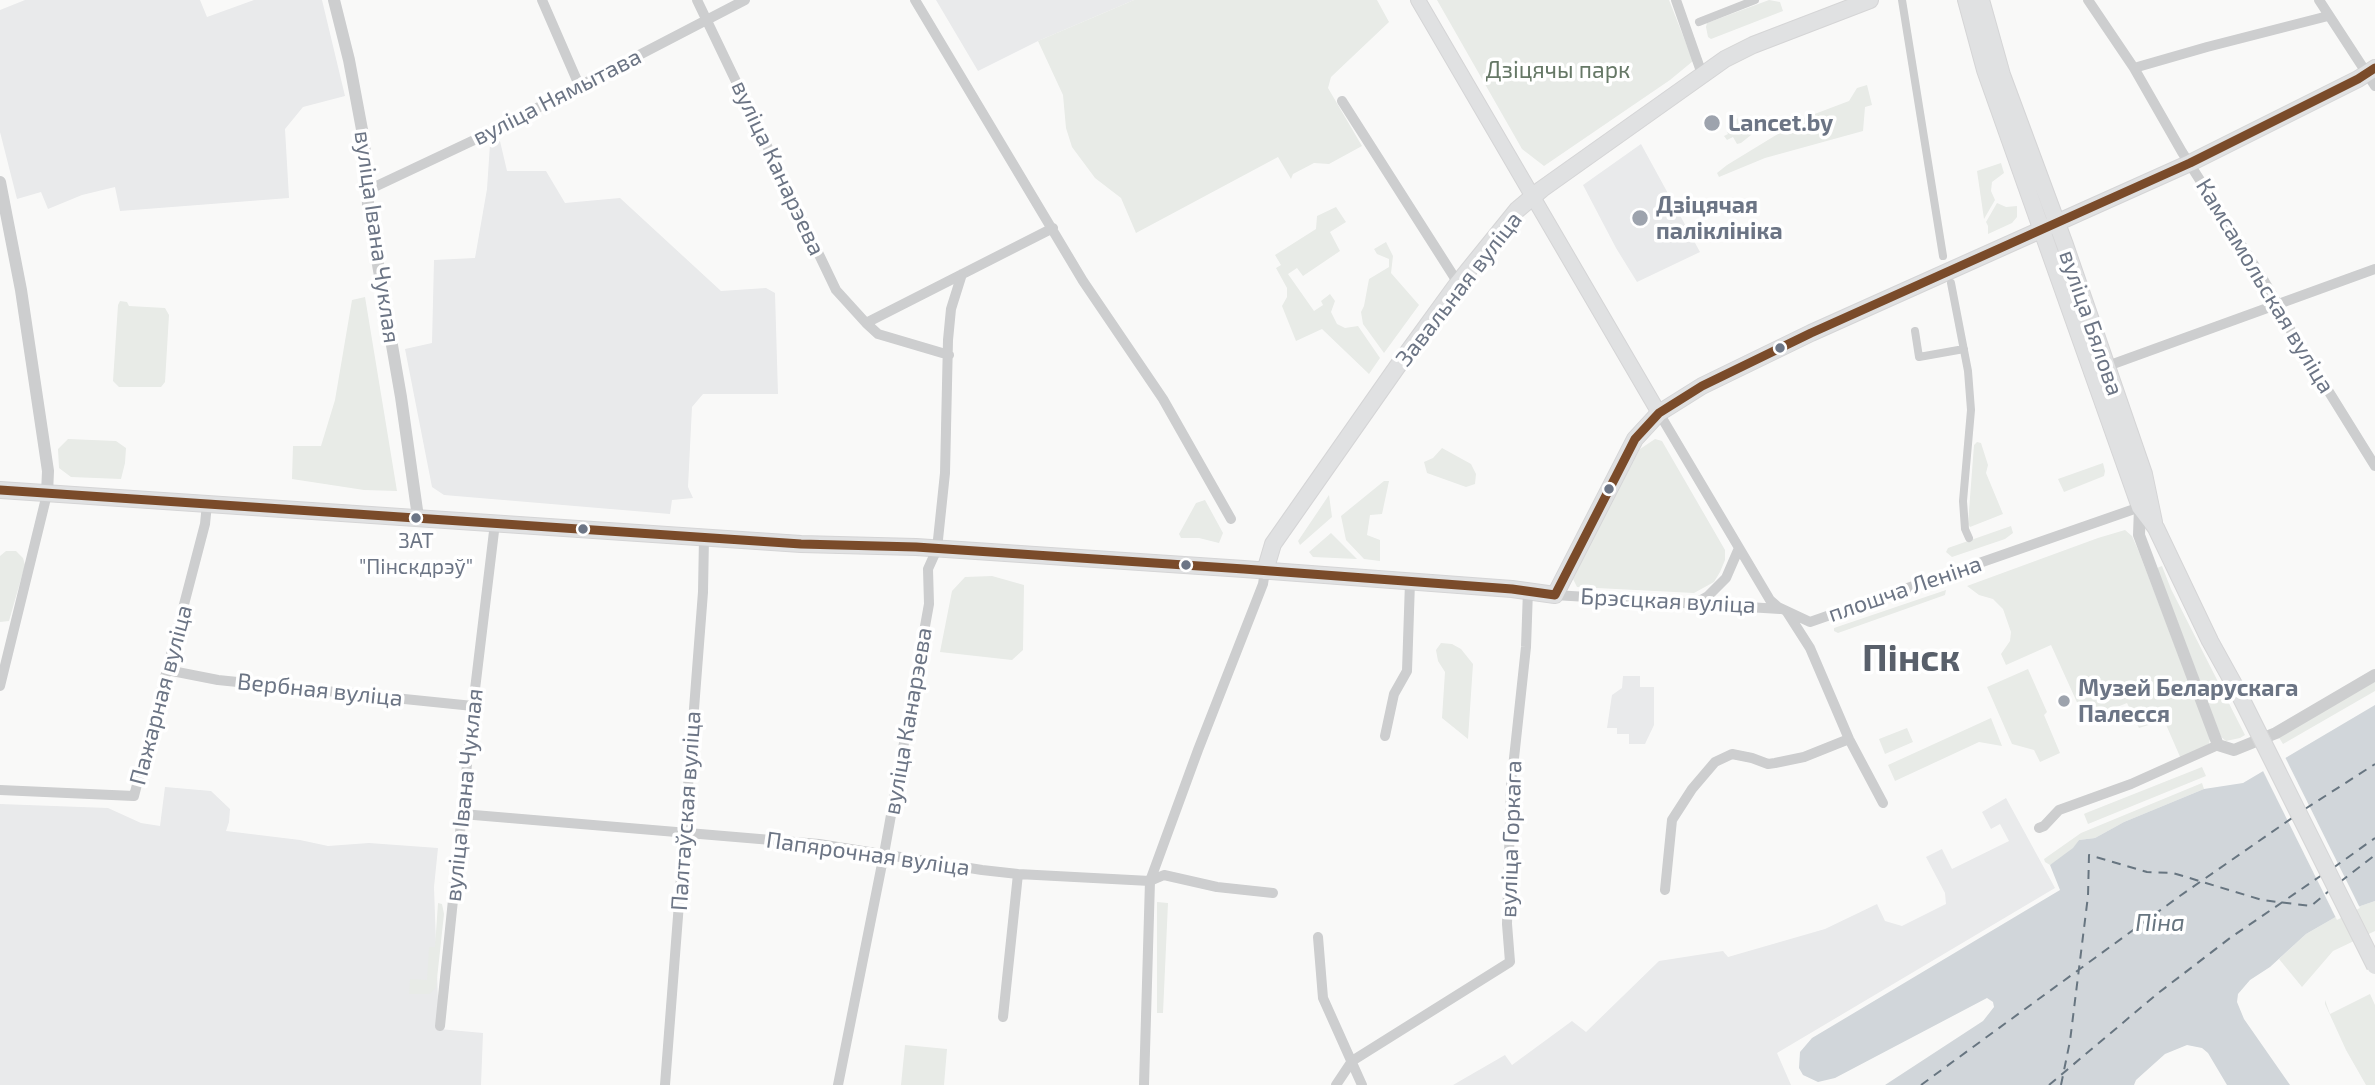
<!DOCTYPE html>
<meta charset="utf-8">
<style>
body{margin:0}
canvas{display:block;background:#f9f9f8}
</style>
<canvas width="2375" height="1085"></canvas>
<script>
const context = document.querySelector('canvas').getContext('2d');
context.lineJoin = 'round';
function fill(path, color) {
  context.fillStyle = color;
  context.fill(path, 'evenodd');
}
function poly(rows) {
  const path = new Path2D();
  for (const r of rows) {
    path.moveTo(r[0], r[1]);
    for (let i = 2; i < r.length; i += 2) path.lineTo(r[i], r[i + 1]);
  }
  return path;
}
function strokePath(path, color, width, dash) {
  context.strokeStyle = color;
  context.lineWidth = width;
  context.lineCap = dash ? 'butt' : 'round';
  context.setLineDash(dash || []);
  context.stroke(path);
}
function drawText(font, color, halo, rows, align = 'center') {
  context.font = font + ' "Exo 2",sans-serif';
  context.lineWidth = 7;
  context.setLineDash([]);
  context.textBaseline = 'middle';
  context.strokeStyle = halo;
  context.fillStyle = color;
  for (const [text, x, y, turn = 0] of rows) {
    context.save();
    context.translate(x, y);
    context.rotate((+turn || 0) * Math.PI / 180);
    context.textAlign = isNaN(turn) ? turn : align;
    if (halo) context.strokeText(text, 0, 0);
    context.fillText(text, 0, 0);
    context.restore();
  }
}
fill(poly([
 [25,0,200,0,207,17,254,0,322,0,345,96,303,107,285,129,289,198,120,211,115,187,82,195,48,209,41,192,17,199,0,132,0,10],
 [936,0,1134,0,1038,41,978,71],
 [500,141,507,171,546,171,565,203,620,198,721,291,766,288,775,293,778,394,703,394,692,407,688,487,693,498,672,500,670,514,444,495,432,487,405,349,432,343,434,260,475,258,487,189,490,144],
 [1641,144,1700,252,1637,282,1616,248,1583,185],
 [1623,676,1640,676,1640,687,1654,687,1654,725,1645,744,1629,744,1629,734,1617,734,1617,728,1607,728,1612,695,1622,688],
 [165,787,211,791,230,809,229,822,226,831,300,840,328,846,369,843,438,848,434,887,439,1029,483,1033,481,1085,0,1085,0,804,108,808,141,823,160,826],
 [2006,798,2055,888,1777,1053,1791,1085,1453,1085,1505,1055,1512,1065,1572,1021,1586,1032,1659,961,1723,951,1728,957,1825,929,1877,904,1885,921,1902,926,1946,904,1945,893,1926,857,1942,849,1952,869,2009,841,2000,824,1991,829,1982,812]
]), '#e9eaeb');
fill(poly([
 [1134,0,1377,0,1389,22,1331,77,1328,88,1362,146,1329,164,1314,163,1293,174,1291,179,1278,157,1136,233,1121,198,1095,178,1072,147,1066,128,1063,95,1038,41],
 [1437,0,1669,0,1693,61,1670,80,1544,166,1522,149],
 [1769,0,1780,2,1783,11,1711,39,1708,37,1706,27,1707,23],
 [1867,85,1872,105,1865,107,1863,131,1765,158,1719,177,1717,173,1727,165,1804,118,1849,101,1857,88],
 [1742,117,1744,120,1753,117,1757,126,1751,135,1741,143,1737,144,1733,137,1727,140,1724,136,1728,134,1727,132,1736,129,1733,120],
 [2001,163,2004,173,1992,182,1991,191,1995,200,1984,219,1977,171],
 [1997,203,2006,207,2017,206,2017,217,2012,223,1988,234,1988,226,1986,222],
 [1336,207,1346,222,1330,232,1340,251,1303,276,1297,268,1288,274,1314,311,1323,305,1321,301,1330,294,1335,301,1331,312,1337,324,1345,328,1358,326,1380,358,1369,374,1322,329,1296,341,1282,306,1287,297,1287,288,1276,268,1281,265,1275,255,1316,229,1317,216],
 [1386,242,1393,256,1391,273,1419,305,1384,353,1363,324,1361,312,1364,306,1369,279,1389,267,1389,259,1377,254,1374,249],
 [365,297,397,491,364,490,292,479,293,446,321,446,335,400,352,300],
 [120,301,127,302,129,306,165,308,169,315,165,382,161,387,119,387,113,381,118,305],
 [68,439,116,441,126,448,125,463,121,479,71,477,59,468,58,449],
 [1655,439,1662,441,1725,550,1725,560,1720,572,1714,582,1694,593,1577,587,1573,579,1596,531,1640,449],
 [1977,442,1981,443,1988,465,1986,473,2003,514,1970,527,1968,524,1974,445],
 [1442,448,1471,464,1476,474,1475,484,1466,487,1427,473,1424,462,1433,458],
 [2103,463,2105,471,2104,476,2064,492,2058,479],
 [1384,481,1389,481,1382,514,1370,515,1367,535,1380,540,1380,561,1364,559,1346,540,1341,516],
 [1329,495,1332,517,1300,545,1298,541],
 [1205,500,1223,533,1219,543,1199,538,1181,538,1179,534,1196,503],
 [2011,526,2013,533,2005,539,1952,557,1946,552,1948,548],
 [2125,530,2132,536,2139,552,2210,738,2209,744,2181,759,2164,720,2139,728,2127,703,2085,720,2051,645,2006,665,2001,654,2010,641,2011,632,2003,609,1993,599,1979,595,1967,586,2098,538],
 [1331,533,1357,559,1313,557,1309,552],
 [6,551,16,551,23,558,25,565,9,621,0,622,0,556],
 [2162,566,2171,589,2245,735,2240,738,2226,741,2221,737,2157,568],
 [992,576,1024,585,1023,650,1012,660,940,652,952,591,965,577],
 [1946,590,1945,595,1838,633,1834,631,1834,628],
 [1441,643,1452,644,1461,649,1473,664,1468,739,1442,718,1445,672,1438,661,1436,650],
 [2028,669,2047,712,2044,715,2060,753,2040,762,2034,750,2012,744,1987,687],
 [2375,680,2375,691,2283,744,2278,736],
 [1991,718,2002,746,1979,742,1895,781,1888,765],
 [1907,728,1913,742,1885,754,1879,739],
 [2202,767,2206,776,2088,824,2084,814,2086,813],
 [2202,783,2204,789,2124,822,2095,838,2079,840,2074,848,2056,862,2050,865,2045,862,2044,859,2081,833],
 [2375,901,2375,931,2333,951,2302,987,2279,959,2306,934,2346,911],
 [1157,902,1168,903,1163,1013,1157,1013],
 [438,903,442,904,444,914,436,988,429,994,409,994,410,979,427,980,429,947,435,947],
 [2370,994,2375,1005,2375,1085,2366,1085,2346,1050,2325,1004,2325,1000,2330,1014],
 [905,1045,947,1049,944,1085,901,1085]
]), '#e8ebe7');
fill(poly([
 [2375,705,2375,901,2346,911,2306,934,2270,967,2250,980,2238,994,2237,1002,2244,1019,2290,1085,2227,1085,2208,1053,2202,1048,2187,1045,2165,1054,2136,1080,2134,1085,1885,1085,1983,1021,1994,1007,1993,1002,1987,998,1835,1078,1818,1082,1803,1075,1799,1068,1800,1052,1812,1038,2060,890,2050,865,2073,848,2079,840,2095,838,2124,822,2204,789,2243,783]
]), '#d1d6da');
fill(poly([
 [2284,755,2360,908,2337,920,2262,769]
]), '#f9f9f8');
strokePath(poly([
 [2305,809,2375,764],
 [2333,868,2375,838],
 [2340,882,2375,855],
 [1921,1085,2177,898,2292,818],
 [2049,1085,2157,994,2230,938,2322,875],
 [2061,1085,2070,1041,2088,896,2089,855,2147,872,2173,873,2262,900,2311,906,2330,890]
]), '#677580', 2, [9, 7]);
const secondary = poly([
 [1418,0,1659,413]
]);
const primary = poly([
 [1966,0,1985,70,2140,507,2156,528,2210,641,2236,688],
 [1981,0,2002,75,2065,245,2144,474,2154,522],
 [0,490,801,544,916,547,1244,569,1512,589,1555,595,1635,439,1659,413,1702,386,1811,333,2190,163,2358,79,2375,68],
 [1265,571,1273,544,1397,367,1458,283,1517,210,1542,189,1725,59,1753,45,1870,0]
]);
strokePath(secondary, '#d5d5d6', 16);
strokePath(primary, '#d5d5d6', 18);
strokePath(poly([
 [1902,0,1943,256],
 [1699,22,1755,0],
 [1951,283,1968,371,1971,410,1963,501,1965,529,1969,538],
 [1915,331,1919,357,1964,349]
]), '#cdcecf', 8);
strokePath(poly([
 [542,0,579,85],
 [697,0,836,290,866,323,878,334,949,355],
 [915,0,1083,281,1163,399,1231,519],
 [1676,0,1702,74],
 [2088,0,2134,68,2182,152,2263,279,2279,306,2280,313,2375,466],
 [2319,0,2375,86],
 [2134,68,2207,47,2328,16],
 [1342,101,1458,283],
 [368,190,489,133,745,0],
 [866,323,1053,228],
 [2102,368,2375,269],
 [1659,413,1770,600,1778,607,1810,622,2143,506],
 [1555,595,1780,609],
 [1694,604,1708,596,1726,578,1739,548],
 [1787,612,1810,648,1849,739,1883,803],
 [167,670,218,680,473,706],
 [0,686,47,494],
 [1385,736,1394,694,1407,671,1410,582],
 [0,790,134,796,205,524,207,504],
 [462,814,819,844,982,870,1018,874,1150,881,1164,875,1217,887,1273,893],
 [2039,828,2044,826,2059,810,2131,784,2218,745],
 [1665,890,1672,820,1692,789,1715,762,1732,754,1752,758,1768,764,1775,763,1804,757,1849,739],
 [1318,937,1323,998,1362,1085],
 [1003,1017,1018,874],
 [440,1026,473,706,495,523],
 [665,1085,703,592,704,537],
 [838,1085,884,854,929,604,928,569,937,549,945,473,948,340,951,309,962,274],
 [1144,1085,1150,881,1198,750,1263,584,1265,571],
 [1336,1085,1352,1061,1510,962,1507,924,1511,786,1526,647,1528,590]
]), '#cdcecf', 10);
strokePath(poly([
 [334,0,349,60,363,135,367,170,368,207,401,397,418,517],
 [0,182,21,290,48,471,47,494],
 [2140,507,2139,535,2218,745,2234,750,2276,733,2375,675]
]), '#cdcecf', 12);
strokePath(secondary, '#e0e1e2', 14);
strokePath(primary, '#e0e1e2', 16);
const primaryBridge = poly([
 [2236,688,2375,966]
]);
strokePath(primaryBridge, '#d5d5d6', 18, []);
strokePath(primaryBridge, '#e0e1e2', 16);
strokePath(poly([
 [0,490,801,544,916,547,1244,569,1512,589,1555,595,1635,439,1659,413,1702,386,1811,333,2190,163,2358,79,2375,68]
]), '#7a4b2a', 9);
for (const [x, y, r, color] of [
 [1712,123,9,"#9da3ad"],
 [1640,218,9,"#9da3ad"],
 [1780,348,6,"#6c7585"],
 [1609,489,6,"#6c7585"],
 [416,518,6,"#6c7585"],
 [583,529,6,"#6c7585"],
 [1186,565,6,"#6c7585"],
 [2064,701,7,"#9da3ad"]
]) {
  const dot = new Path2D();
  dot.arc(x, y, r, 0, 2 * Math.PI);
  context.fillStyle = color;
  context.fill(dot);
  strokePath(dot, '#fff', 2.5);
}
drawText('21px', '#6c7585', '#fff', [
 ["ЗАТ",416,541],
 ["\"Пінскдрэў\"",416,567]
]);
drawText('23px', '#667866', '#fff', [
 ["Дзіцячы парк",1558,70]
]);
drawText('23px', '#6c7585', '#fff', [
 ["вуліца Нямытава",557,97,-27],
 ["вуліца Канарэева",778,168,65],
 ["вуліца Івана Чуклая",377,237,82],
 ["Камсамольская вуліца",2265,286,59],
 ["Завальная вуліца",1459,289,-52],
 ["вуліца Бялова",2091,323,71],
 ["плошча Леніна",1905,589,-19],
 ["Брэсцкая вуліца",1668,601,3],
 ["Вербная вуліца",320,690,6],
 ["Пажарная вуліца",161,695,-75],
 ["вуліца Канарэева",908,721,-80],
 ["вуліца Івана Чуклая",464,795,-84],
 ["Палтаўская вуліца",686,811,-86],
 ["вуліца Горкага",1511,839,-88],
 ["Папярочная вуліца",868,854,8]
]);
drawText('bold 23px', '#6c7585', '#fff', [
 ["Lancet.by",1728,123],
 ["Дзіцячая",1656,205],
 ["паліклініка",1656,231],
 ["Музей Беларускага",2078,688],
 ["Палесся",2078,714]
], 'left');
drawText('italic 24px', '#677580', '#fff', [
 ["Піна",2160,923]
]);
drawText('bold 37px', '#59606b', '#fff', [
 ["Пінск",1911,659]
]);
</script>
